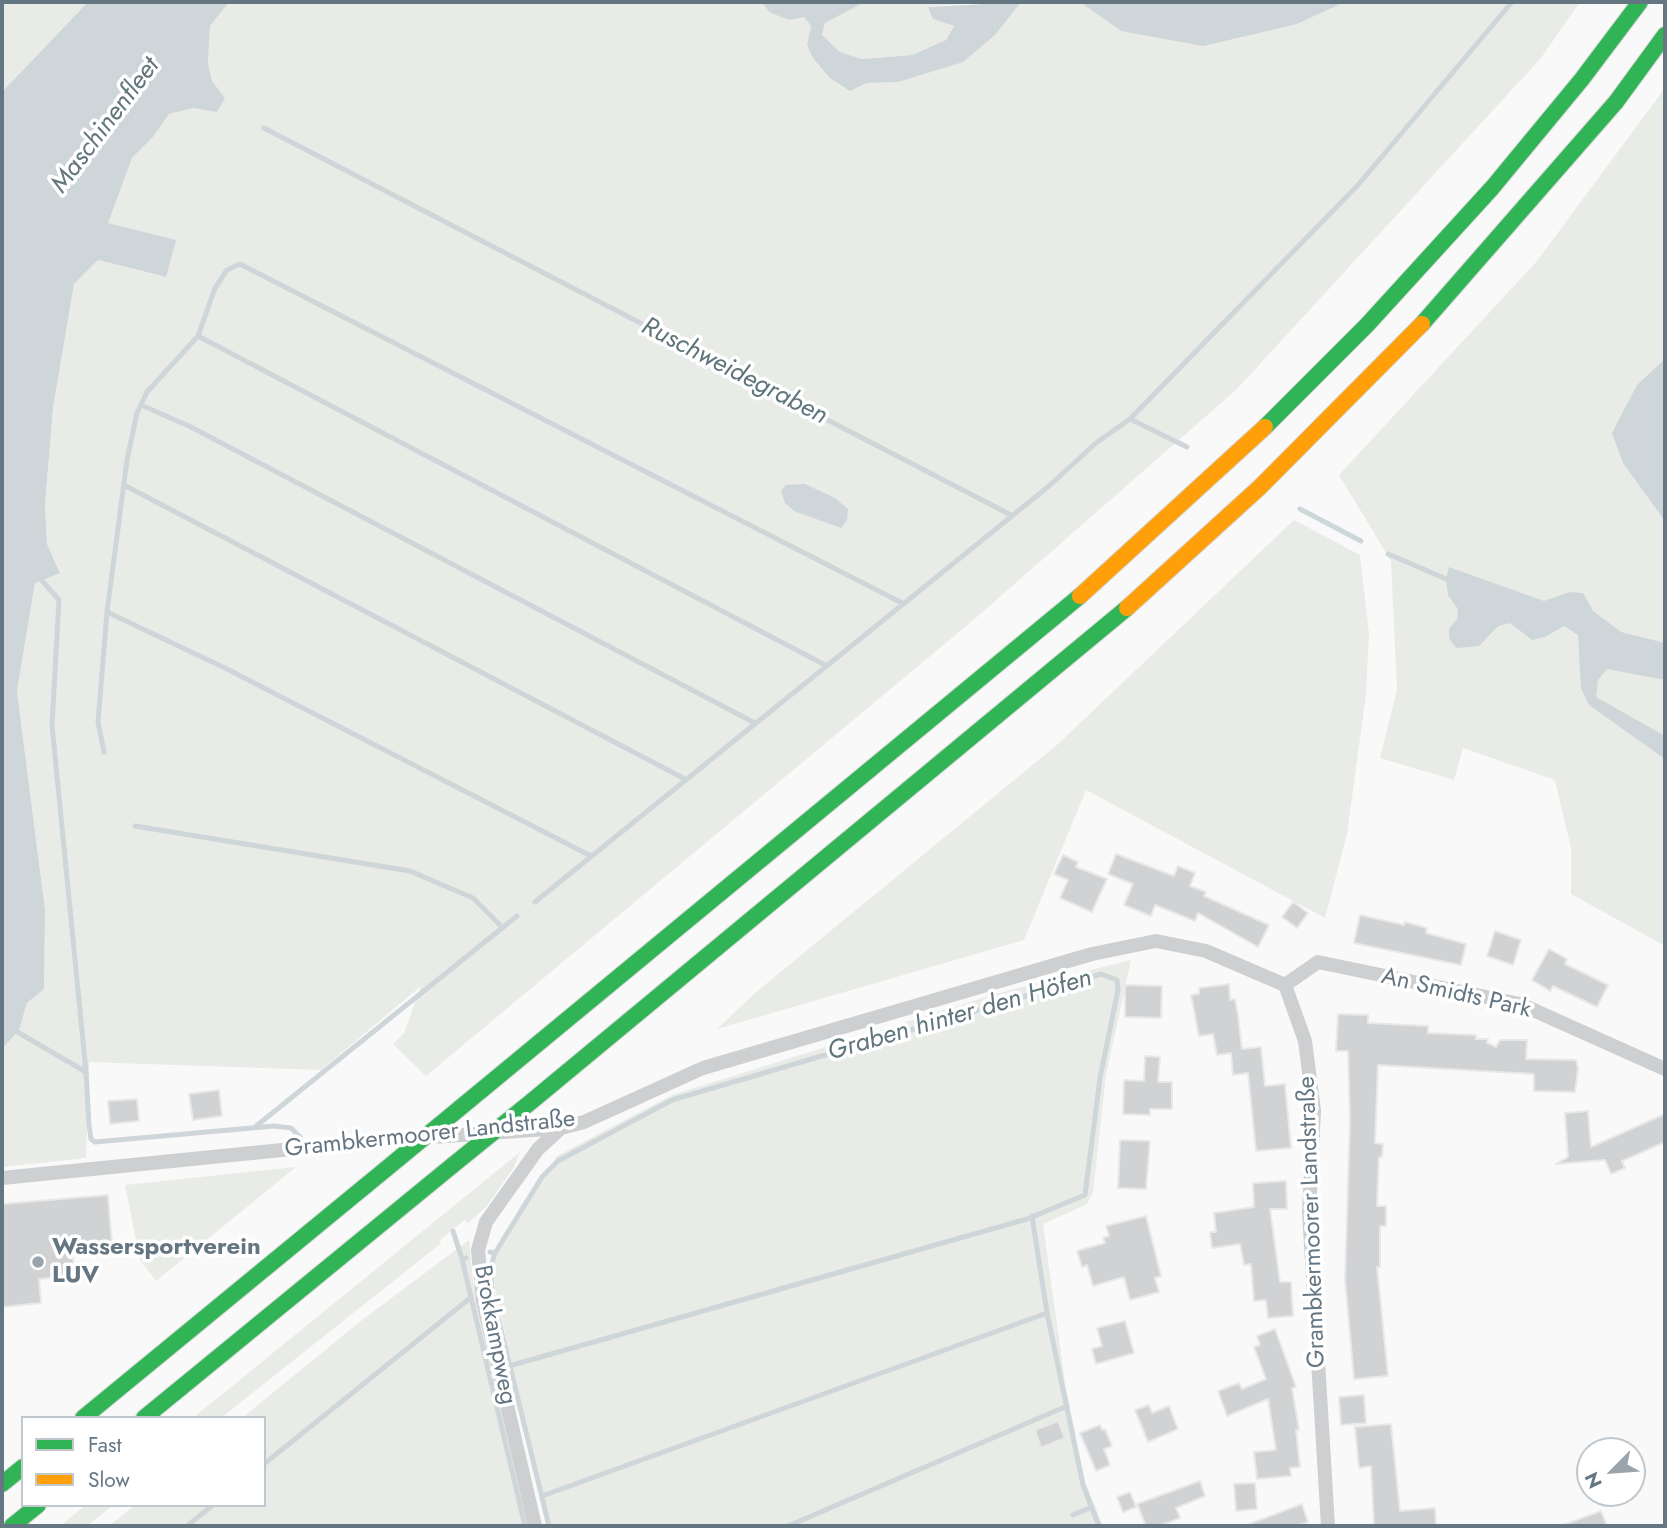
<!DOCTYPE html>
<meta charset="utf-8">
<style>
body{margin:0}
#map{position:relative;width:1667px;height:1528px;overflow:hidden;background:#f9f9f9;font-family:Jost,sans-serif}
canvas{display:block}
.frame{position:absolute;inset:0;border:4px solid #657683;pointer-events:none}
.legend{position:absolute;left:21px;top:1416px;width:245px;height:91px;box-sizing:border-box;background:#fff;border:2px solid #c1c8cd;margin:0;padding:9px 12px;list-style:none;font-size:21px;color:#657683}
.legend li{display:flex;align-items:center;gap:14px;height:35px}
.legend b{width:35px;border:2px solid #c1c8cd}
.north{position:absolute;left:1576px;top:1437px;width:70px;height:70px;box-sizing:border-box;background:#fff;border:2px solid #c1c8cd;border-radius:50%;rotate:245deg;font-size:19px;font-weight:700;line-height:28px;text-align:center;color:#657683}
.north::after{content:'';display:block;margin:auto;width:24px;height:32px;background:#99a4ac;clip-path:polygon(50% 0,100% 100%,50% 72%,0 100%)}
</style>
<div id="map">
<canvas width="1667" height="1528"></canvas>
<div class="frame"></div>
<ul class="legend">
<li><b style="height:9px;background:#30b455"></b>Fast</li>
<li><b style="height:9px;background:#ff9f0a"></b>Slow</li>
</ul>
<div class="north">N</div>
</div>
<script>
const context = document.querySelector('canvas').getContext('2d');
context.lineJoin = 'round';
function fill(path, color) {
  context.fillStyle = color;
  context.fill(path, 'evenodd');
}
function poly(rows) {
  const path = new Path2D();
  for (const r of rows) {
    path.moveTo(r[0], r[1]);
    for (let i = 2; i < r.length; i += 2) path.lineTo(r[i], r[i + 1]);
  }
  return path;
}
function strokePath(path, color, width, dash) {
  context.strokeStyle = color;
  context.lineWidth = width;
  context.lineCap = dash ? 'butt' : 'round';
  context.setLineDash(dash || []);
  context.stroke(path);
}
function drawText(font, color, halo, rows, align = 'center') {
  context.font = font + ' Jost,sans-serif';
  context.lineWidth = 7;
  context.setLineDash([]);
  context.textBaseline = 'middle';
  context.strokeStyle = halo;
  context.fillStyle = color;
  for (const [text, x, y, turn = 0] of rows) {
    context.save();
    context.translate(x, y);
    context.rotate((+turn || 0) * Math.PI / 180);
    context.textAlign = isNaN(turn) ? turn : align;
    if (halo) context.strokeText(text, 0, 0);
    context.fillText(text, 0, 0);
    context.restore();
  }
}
fill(poly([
 [2,2,88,2,2,92],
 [229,2,762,2,769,12,804,17,811,26,807,45,850,91,867,83,898,82,996,34,1021,2,1080,2,1121,31,1297,24,1345,2,1580,2,1541,58,1236,390,971,622,426,1076,393,1044,404,1033,421,986,321,1070,89,1062,86,1158,2,1167,2,1049,19,1030,27,1003,44,989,45,910,17,691,35,583,60,572,47,544,45,504,53,408,74,284,98,260,165,277,175,240,108,223,132,158,153,137,169,114,225,98,212,81,208,63,210,26],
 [865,2,982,2,928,7,933,19,954,26,946,40,912,55,862,59,840,52,822,35,825,23],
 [1665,88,1665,946,1571,894,1571,848,1555,780,1463,748,1454,780,1380,758,1397,690,1391,561,1339,475,1537,261],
 [1294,520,1360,555,1369,634,1366,694,1347,834,1325,918,1086,790,1024,940,717,1029,755,993,1058,744],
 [1131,960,1106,1075,1093,1193,1087,1204,1043,1224,1065,1383,1085,1482,1103,1526,546,1526,490,1264,557,1156,672,1095,999,993],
 [520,1152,514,1167,487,1206,468,1223,465,1220,441,1239,440,1244,221,1418,193,1418],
 [296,1167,156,1281,140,1260,125,1185],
 [469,1240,473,1282,531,1526,109,1526,135,1505,264,1505,264,1418,242,1418,357,1324],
 [86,1505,113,1505,87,1526,60,1526]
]), '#e8ebe6');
fill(poly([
 [88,2,229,2,210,26,208,63,212,81,225,98,217,112,193,108,169,114,153,137,132,158,108,223,176,240,166,277,98,260,74,284,53,408,45,504,47,544,60,573,35,583,17,691,45,910,44,989,27,1003,19,1030,2,1049,2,92],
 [762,2,865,2,825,23,822,35,840,52,862,59,912,55,946,40,954,26,933,19,928,7,1021,2,996,34,963,62,898,82,867,83,850,91,830,78,813,58,807,45,811,26,804,17,789,20,769,12],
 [1080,2,1345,2,1297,24,1203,46,1121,31],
 [1665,359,1664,478,1665,521,1623,463,1612,433,1637,385],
 [805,484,835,498,848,509,847,520,841,528,794,511,785,503,781,491,786,485],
 [1449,567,1544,601,1570,592,1583,593,1593,611,1621,632,1665,643,1665,680,1607,669,1598,680,1596,697,1665,736,1665,759,1589,705,1581,688,1578,635,1564,626,1545,637,1532,640,1510,623,1498,626,1479,646,1456,648,1449,638,1449,629,1457,619,1458,609,1448,595,1446,580]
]), '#ced6d9');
strokePath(poly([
 [264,128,1011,515],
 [198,336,827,666],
 [141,405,189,426,755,723],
 [1130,419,1358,185,1512,2],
 [124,485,685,779],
 [1300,509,1361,541],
 [1388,554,1451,581],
 [39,577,59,600,52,725,86,1072],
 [107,612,225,668,591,856],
 [104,752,98,722,107,612,127,460,137,413,147,392,198,336,215,288,227,270,240,264,904,604],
 [135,826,410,871,473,898,503,928],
 [535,902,1049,486,1096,443,1130,419,1187,447],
 [2,1023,86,1072,89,1125,91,1139,95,1142,274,1126,291,1128,300,1137],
 [255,1127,517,916],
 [1032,1216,1047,1313,1083,1485,1099,1526],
 [453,1231,462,1259,466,1258],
 [490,1252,495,1253,542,1177,558,1161,672,1100,1101,974,1117,980,1118,990,1100,1078,1085,1195,1027,1219,509,1366],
 [495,1253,490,1270,493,1297,549,1526],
 [462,1259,525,1526],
 [264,1464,469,1299],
 [542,1496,1047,1313],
 [1073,1515,1092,1507],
 [187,1526,213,1505],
 [788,1526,1067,1406]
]), '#ced6d9', 5);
const building = poly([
 [1116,854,1174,876,1178,866,1195,873,1190,886,1206,892,1204,896,1269,925,1258,947,1198,913,1195,921,1155,905,1151,916,1124,905,1133,884,1108,874,1116,854],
 [1063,855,1078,862,1076,867,1107,879,1092,912,1060,898,1068,880,1054,874,1063,855],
 [1293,902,1308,913,1297,928,1282,917,1293,902],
 [1360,915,1404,925,1405,922,1427,928,1426,933,1466,944,1461,965,1354,943,1360,915],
 [1495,931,1521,940,1513,965,1487,956,1495,931],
 [1549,949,1567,959,1565,964,1608,985,1597,1007,1553,986,1550,991,1532,980,1549,949],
 [1229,984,1230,1000,1235,999,1238,1015,1242,1049,1261,1047,1265,1086,1285,1084,1291,1148,1256,1151,1248,1073,1233,1075,1231,1053,1217,1055,1213,1034,1199,1036,1191,995,1199,994,1199,988,1229,984],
 [1125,985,1162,986,1161,1018,1125,1017,1125,985],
 [1338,1014,1368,1015,1368,1023,1428,1026,1428,1033,1476,1035,1476,1039,1488,1039,1487,1043,1496,1047,1500,1040,1527,1040,1526,1059,1576,1060,1578,1069,1575,1092,1534,1091,1534,1074,1378,1065,1375,1143,1383,1144,1382,1157,1379,1157,1377,1206,1386,1206,1386,1226,1380,1226,1380,1267,1377,1267,1388,1376,1354,1379,1345,1279,1350,1120,1348,1051,1336,1051,1338,1014],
 [1145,1056,1160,1057,1158,1082,1172,1082,1172,1109,1150,1109,1150,1115,1123,1114,1124,1080,1144,1081,1145,1056],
 [219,1090,222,1116,193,1120,189,1094,219,1090],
 [137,1099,139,1121,110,1124,108,1101,137,1099],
 [1588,1111,1591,1147,1665,1114,1665,1142,1622,1161,1625,1168,1611,1174,1605,1160,1556,1164,1568,1157,1565,1113,1588,1111],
 [1120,1140,1150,1141,1146,1189,1118,1188,1120,1140],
 [1286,1181,1287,1209,1270,1209,1280,1282,1291,1282,1293,1316,1268,1318,1266,1300,1254,1301,1251,1264,1244,1265,1240,1244,1212,1248,1210,1232,1216,1232,1214,1213,1254,1207,1253,1183,1286,1181],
 [108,1195,112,1244,72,1247,75,1276,39,1279,41,1303,2,1307,2,1204,108,1195],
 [1146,1216,1161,1276,1155,1278,1159,1292,1130,1300,1124,1277,1093,1286,1087,1265,1082,1267,1077,1251,1105,1243,1103,1238,1109,1236,1106,1226,1146,1216],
 [1125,1321,1134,1353,1096,1364,1092,1349,1102,1346,1097,1328,1125,1321],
 [1275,1329,1296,1387,1292,1388,1299,1430,1296,1430,1300,1467,1290,1468,1291,1476,1257,1479,1254,1452,1276,1450,1268,1399,1227,1416,1218,1391,1239,1383,1242,1389,1266,1379,1254,1347,1260,1345,1257,1336,1275,1329],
 [1364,1395,1366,1423,1341,1425,1339,1397,1364,1395],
 [1149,1405,1152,1413,1169,1406,1178,1429,1148,1442,1135,1410,1149,1405],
 [1058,1421,1065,1438,1041,1448,1035,1430,1058,1421],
 [1391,1424,1400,1511,1435,1508,1436,1526,1374,1526,1371,1466,1359,1468,1355,1427,1391,1424],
 [1100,1425,1102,1430,1105,1429,1112,1446,1104,1449,1110,1465,1096,1471,1080,1433,1100,1425],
 [1200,1481,1205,1496,1176,1508,1180,1518,1159,1526,1146,1526,1137,1504,1200,1481],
 [1255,1483,1257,1509,1236,1511,1234,1484,1255,1483],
 [1130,1492,1136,1507,1123,1512,1117,1497,1130,1492],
 [1302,1504,1308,1522,1296,1526,1244,1526,1302,1504],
 [1601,1511,1607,1526,1564,1526,1563,1525,1601,1511]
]);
fill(building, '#d0d2d3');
strokePath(building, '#e8e8e8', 2);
const fast = poly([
 [1422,324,1616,102,1665,35],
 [1265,427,1367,325,1492,188,1582,79,1640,2],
 [532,1101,1127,608],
 [460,1108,1080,596],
 [83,1418,386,1169],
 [144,1418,453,1165],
 [2,1484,23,1467],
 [12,1526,38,1505]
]);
const slow = poly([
 [1080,596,1265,427],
 [1127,608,1260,487,1422,324]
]);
strokePath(fast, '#d5d6d6', 18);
strokePath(slow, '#d5d6d6', 18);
strokePath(poly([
 [1285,985,1318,962,1520,1004,1665,1069],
 [2,1178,362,1142,561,1128,584,1122,703,1068,1092,954,1156,941,1206,951,1285,985,1305,1041,1314,1111,1309,1212,1328,1526],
 [535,1526,483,1301,478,1250,486,1222,538,1149,561,1128]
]), '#cecfd0', 14);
strokePath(fast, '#30b455', 16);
strokePath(slow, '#ff9f0a', 16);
const fastBridge = poly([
 [453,1165,532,1101],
 [386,1169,460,1108]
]);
strokePath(fastBridge, '#d5d6d6', 18, []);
strokePath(fastBridge, '#30b455', 16);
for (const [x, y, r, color] of [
 [38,1262,7,"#99a4ac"]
]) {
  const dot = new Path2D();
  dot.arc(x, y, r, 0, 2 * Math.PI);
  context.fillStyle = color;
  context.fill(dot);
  strokePath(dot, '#fff', 2.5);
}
drawText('24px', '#657683', '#fff', [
 ["An Smidts Park",1456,994,13],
 ["Grambkermoorer Landstraße",430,1135,-6],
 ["Grambkermoorer Landstraße",1313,1222,-92],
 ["Brokkampweg",494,1335,79]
]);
drawText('bold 24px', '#657683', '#fff', [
 ["Wassersportverein",52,1248],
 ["LUV",52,1276]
], 'left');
drawText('italic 26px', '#60757c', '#fff', [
 ["Maschinenfleet",106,126,-53],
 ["Ruschweidegraben",734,372,27],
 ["Graben hinter den Höfen",960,1016,-16]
]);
</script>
